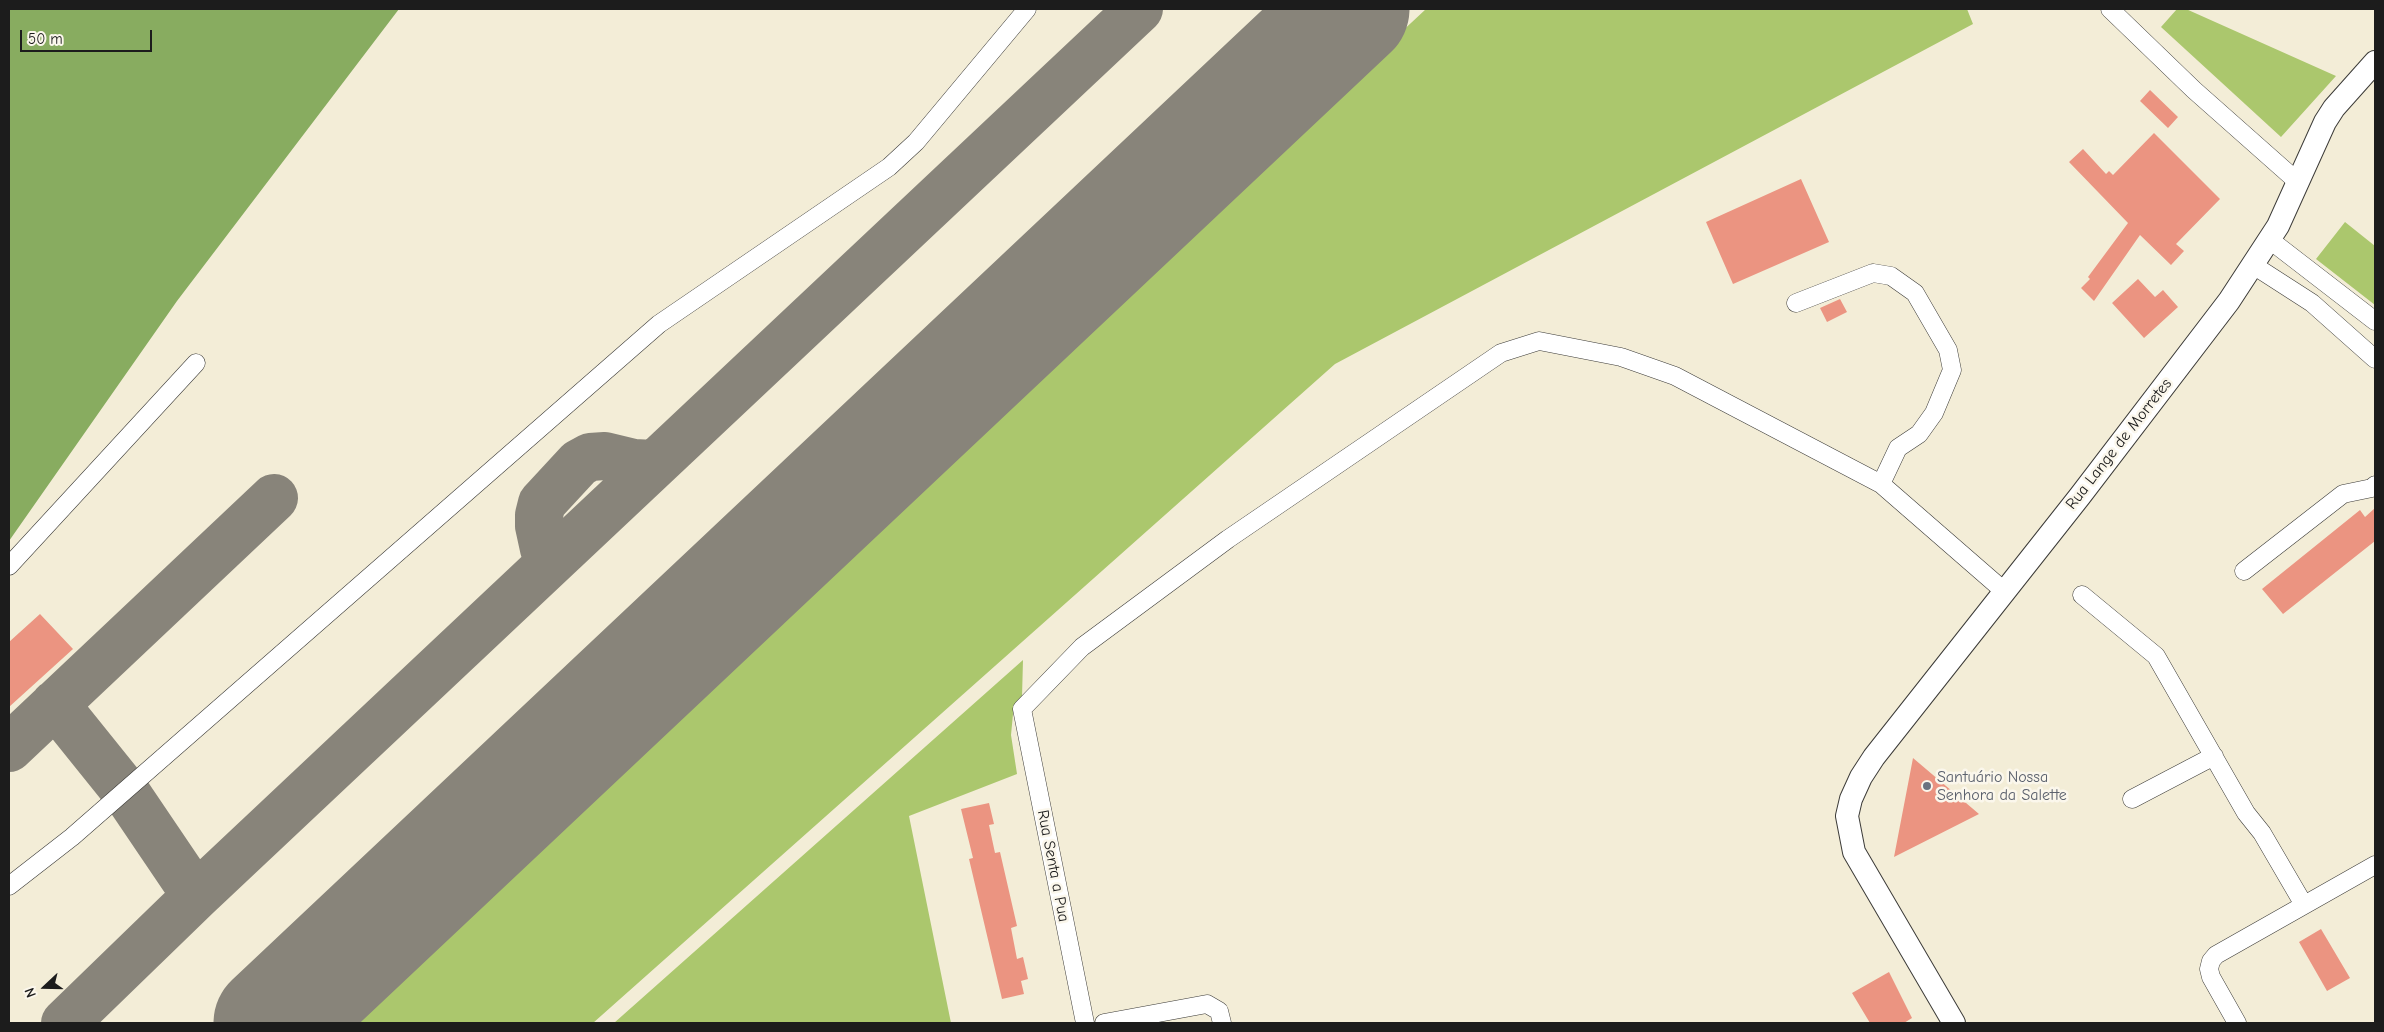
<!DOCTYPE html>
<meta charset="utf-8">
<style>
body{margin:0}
#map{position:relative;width:2384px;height:1032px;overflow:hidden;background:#f3edd7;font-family:"Comic Neue",sans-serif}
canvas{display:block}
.frame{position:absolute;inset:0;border:10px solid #1c1c1c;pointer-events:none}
.north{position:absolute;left:20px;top:962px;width:50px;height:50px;-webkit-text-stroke:4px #fbf7ec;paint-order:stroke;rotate:249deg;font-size:14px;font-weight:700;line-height:20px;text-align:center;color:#1c1c1c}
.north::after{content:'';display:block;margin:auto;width:18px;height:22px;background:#1c1c1c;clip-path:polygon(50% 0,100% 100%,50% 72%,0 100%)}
.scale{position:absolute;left:20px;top:30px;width:132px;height:22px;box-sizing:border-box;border:2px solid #1c1c1c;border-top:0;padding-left:6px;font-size:15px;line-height:18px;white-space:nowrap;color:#1c1c1c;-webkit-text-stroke:4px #fbf7ec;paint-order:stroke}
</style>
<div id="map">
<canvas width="2384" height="1032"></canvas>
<div class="frame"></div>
<div class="north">N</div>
<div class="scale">50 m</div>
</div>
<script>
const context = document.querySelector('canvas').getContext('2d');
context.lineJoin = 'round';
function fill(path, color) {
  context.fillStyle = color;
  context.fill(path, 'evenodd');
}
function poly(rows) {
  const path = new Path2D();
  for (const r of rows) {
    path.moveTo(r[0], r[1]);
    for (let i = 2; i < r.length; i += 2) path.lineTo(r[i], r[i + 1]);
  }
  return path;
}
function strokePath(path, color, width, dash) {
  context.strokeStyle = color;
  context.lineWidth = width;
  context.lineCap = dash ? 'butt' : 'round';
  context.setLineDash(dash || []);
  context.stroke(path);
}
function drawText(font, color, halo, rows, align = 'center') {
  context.font = font + ' "Comic Neue",sans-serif';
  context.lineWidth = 5;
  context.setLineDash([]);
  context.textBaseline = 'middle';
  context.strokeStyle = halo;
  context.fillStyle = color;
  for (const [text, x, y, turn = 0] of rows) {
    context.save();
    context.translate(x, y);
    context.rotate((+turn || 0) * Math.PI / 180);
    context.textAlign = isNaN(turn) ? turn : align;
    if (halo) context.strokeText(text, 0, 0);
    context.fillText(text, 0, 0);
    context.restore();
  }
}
fill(poly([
 [1426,9,1967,9,1973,24,1335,364,593,1023,338,1023],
 [2177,9,2186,9,2336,76,2281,137,2161,27],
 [2345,222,2375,246,2375,305,2316,259],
 [1023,660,1022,697,1013,714,1011,735,1017,774,909,816,951,1023,614,1023]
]), '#abc76d');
fill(poly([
 [9,9,399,9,177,301,9,541]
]), '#88ac60');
strokePath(poly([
 [564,549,544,549,539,526,539,515,542,503,579,463,590,457,605,456,634,463,654,464],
 [55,704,125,791,196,896],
 [9,748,274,498],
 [65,1023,196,896,1139,9]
]), '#88847a', 48);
strokePath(poly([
 [273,1023,1350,9]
]), '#88847a', 119);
fill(poly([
 [2150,90,2178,117,2168,128,2140,101],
 [2154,133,2220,199,2176,244,2184,251,2171,265,2140,235,2094,301,2081,288,2090,279,2088,277,2128,223,2069,162,2083,149,2106,174,2109,171,2113,175],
 [1801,179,1829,242,1733,284,1706,222],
 [2138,279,2155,297,2163,290,2178,307,2144,338,2112,303],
 [1840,299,1847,312,1827,322,1820,308],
 [2375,508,2375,541,2283,614,2262,589,2360,510,2365,517],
 [40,614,73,649,9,707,9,642],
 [1913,758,1979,814,1894,857],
 [989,803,994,824,989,825,995,853,1000,852,1017,926,1011,928,1017,959,1023,957,1028,979,1021,981,1024,994,1002,999,969,859,973,858,961,809],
 [2321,929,2350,978,2327,991,2299,942],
 [1889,972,1912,1018,1904,1023,1870,1023,1852,993]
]), '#eb9481');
const minor = poly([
 [2110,9,2194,90,2299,183],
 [2270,240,2375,321],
 [2253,265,2312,303,2375,359],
 [1796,303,1873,273,1891,276,1915,293,1948,350,1952,370,1934,413,1919,434,1898,448,1881,484],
 [9,566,196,363],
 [2244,571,2343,494,2372,488,2375,485],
 [2082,595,2156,656,2246,813,2262,833,2304,905],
 [2132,799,2214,756],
 [9,886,72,837,659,324,889,167,916,142,1027,9],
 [1085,1023,1022,709,1082,647,1228,539,1501,353,1539,341,1621,357,1675,376,1881,484,2004,591],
 [1104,1023,1207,1004,1219,1011,1222,1023],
 [2237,1023,2211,977,2209,969,2211,961,2216,955,2375,865]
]);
const major = poly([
 [1954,1023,1854,852,1847,816,1851,799,1861,777,1874,757,2080,496,2229,301,2278,226,2325,122,2334,108,2375,62]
]);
strokePath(minor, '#3c3b38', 19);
strokePath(major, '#3c3b38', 24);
strokePath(minor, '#fff', 18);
strokePath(major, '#fff', 22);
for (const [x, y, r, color] of [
 [1927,786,5,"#6b7280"]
]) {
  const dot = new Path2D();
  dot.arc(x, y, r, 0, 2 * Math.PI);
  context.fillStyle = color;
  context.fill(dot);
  strokePath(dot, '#fbf7ec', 2);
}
drawText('16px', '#1c1c1c', '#fbf7ec', [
 ["Rua Lange de Morretes",2119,444,-52],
 ["Rua Senta a Pua",1053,866,79]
]);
drawText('16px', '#5b616d', '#fbf7ec', [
 ["Santuário Nossa",1937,777],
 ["Senhora da Salette",1937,795]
], 'left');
</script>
